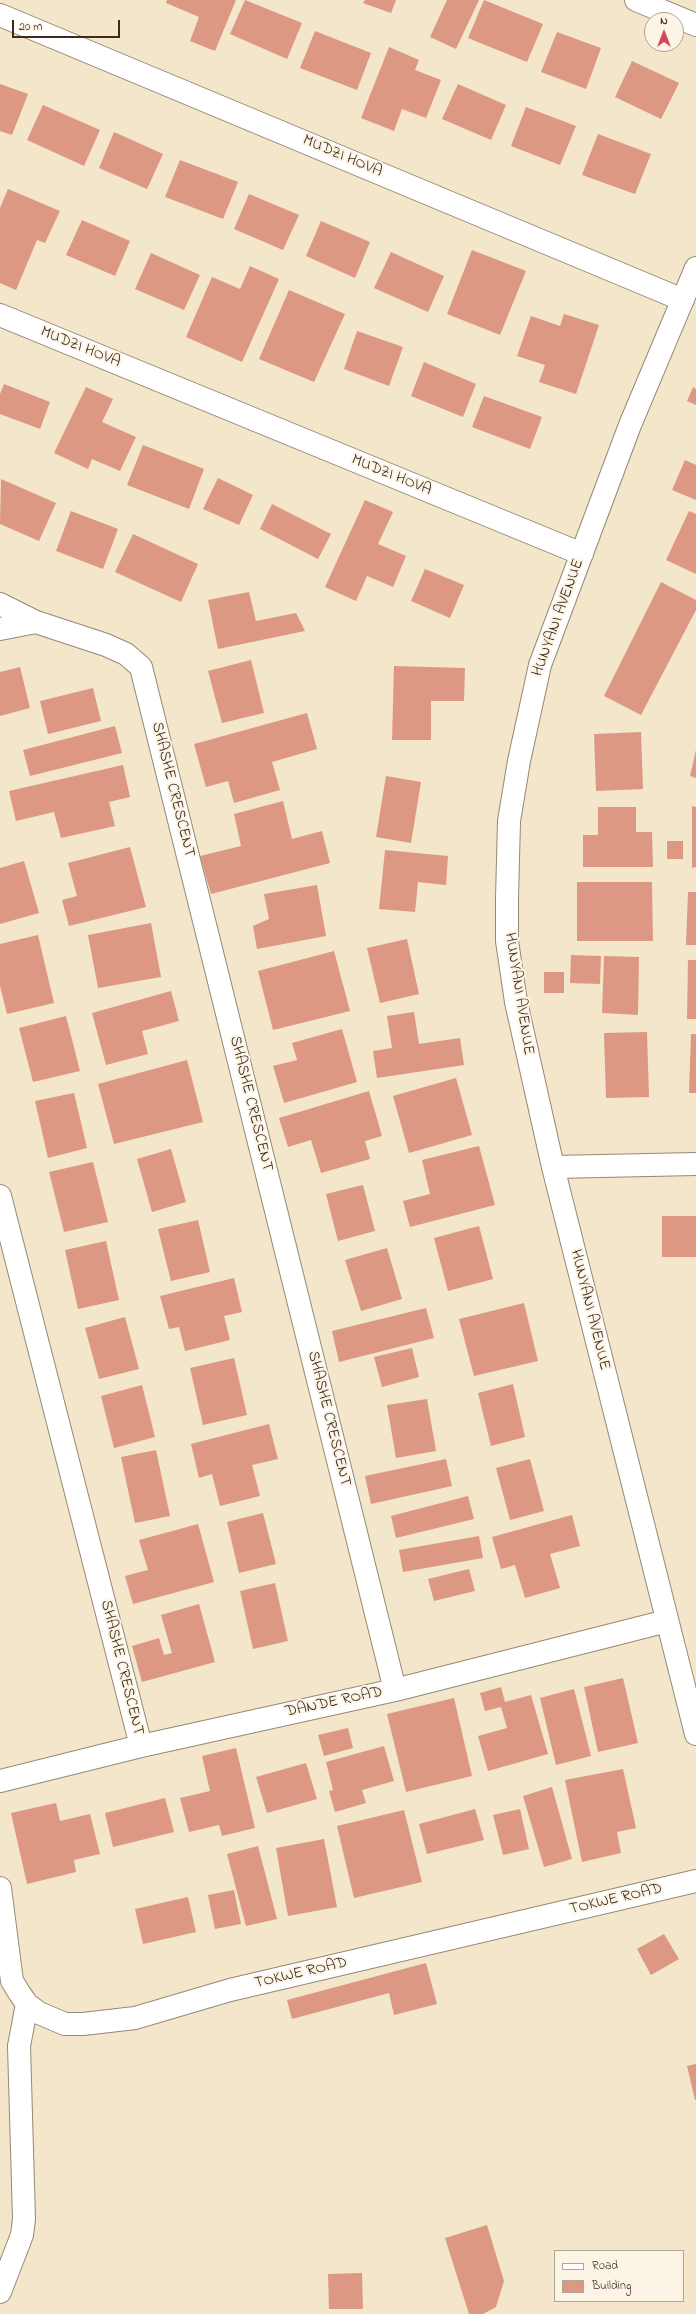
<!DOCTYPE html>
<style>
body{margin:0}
#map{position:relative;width:696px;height:2314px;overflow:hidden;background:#f3e6ca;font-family:"Indie Flower",sans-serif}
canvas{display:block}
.legend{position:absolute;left:554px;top:2250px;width:130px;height:52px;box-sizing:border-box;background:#fcf5e5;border:1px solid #afa495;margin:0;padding:5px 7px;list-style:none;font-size:12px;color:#3b2a1e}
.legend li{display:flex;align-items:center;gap:8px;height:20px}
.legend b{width:20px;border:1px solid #afa495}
.north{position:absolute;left:644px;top:12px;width:40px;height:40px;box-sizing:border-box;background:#fcf5e5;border:1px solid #afa495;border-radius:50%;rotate:0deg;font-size:11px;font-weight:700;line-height:16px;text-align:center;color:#3b2a1e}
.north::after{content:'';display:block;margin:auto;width:14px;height:18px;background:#d1495b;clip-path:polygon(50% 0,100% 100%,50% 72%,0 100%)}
.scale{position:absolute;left:12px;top:20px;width:108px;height:18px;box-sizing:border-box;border:2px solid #3b2a1e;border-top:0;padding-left:5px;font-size:12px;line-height:14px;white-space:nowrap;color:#3b2a1e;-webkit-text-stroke:3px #fcf5e5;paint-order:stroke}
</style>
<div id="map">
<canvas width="696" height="2314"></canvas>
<ul class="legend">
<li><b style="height:5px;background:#fff"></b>Road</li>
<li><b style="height:11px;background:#dc9882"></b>Building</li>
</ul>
<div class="north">N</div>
<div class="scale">20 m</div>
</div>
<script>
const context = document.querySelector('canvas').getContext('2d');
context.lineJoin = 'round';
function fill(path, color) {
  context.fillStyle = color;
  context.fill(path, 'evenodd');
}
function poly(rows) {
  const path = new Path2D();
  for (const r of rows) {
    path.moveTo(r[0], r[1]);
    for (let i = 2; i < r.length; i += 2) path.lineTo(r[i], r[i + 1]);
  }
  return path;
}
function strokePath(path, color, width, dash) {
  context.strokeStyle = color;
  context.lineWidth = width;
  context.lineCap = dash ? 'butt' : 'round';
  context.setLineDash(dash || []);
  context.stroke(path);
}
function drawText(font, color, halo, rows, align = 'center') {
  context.font = font + ' "Indie Flower",sans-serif';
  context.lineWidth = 4;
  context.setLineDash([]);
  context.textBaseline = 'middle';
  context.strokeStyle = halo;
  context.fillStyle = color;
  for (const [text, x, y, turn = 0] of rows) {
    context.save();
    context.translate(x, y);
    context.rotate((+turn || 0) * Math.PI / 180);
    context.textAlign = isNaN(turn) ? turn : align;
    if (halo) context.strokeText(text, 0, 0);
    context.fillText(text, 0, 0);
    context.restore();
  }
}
fill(poly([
 [167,0,236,0,215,51,190,41,199,17,166,3],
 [245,0,302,23,287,59,230,34],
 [365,0,396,0,391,13,363,3],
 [447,0,479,0,456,49,430,37],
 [484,0,543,24,527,62,468,38],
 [315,31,371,53,357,90,300,68],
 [557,32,601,48,586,89,541,72],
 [389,47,419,60,415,70,441,80,426,118,402,109,394,131,361,118],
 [632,61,679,83,661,119,615,97],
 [0,84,28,94,12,135,0,131],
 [458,84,506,105,491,140,442,119],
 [43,105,100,130,84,166,27,140],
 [526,107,576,126,560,165,511,146],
 [114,132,163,154,147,189,99,168],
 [598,134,651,154,635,194,582,175],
 [180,160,238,182,223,219,165,197],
 [8,189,60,211,45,243,37,240,16,290,0,283,0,208],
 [249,194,299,215,283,250,234,229],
 [82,220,130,241,115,276,66,255],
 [321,221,370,242,355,278,306,256],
 [472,250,526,271,500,335,447,314],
 [391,252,444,276,428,312,374,288],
 [151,253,200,275,184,310,135,289],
 [250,266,279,279,242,362,186,337,212,277,240,289],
 [289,290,345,314,314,382,259,359],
 [564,314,599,325,576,394,539,382,545,365,517,356,531,316,560,326],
 [357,331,403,347,389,386,344,369],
 [424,362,476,384,463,417,411,396],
 [4,384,50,402,40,429,0,414,0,394],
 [86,387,113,399,102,422,136,437,120,471,92,459,88,469,54,453],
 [693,387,696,389,696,405,687,401],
 [484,396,542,417,530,449,472,427],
 [143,445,204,469,189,509,127,485],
 [685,460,696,465,696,500,672,490],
 [218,478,253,495,239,525,203,509],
 [1,479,56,503,39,541,0,524],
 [365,500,393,512,378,544,406,556,393,587,367,576,356,601,325,587],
 [272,504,331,534,318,559,260,529],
 [71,511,118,529,103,569,56,551],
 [689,511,696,514,696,574,666,560],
 [133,534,198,564,181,602,115,572],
 [425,569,464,585,450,618,411,601],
 [661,582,696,600,696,610,641,715,604,696],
 [249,592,256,621,296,613,305,631,218,649,208,600],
 [251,660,264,713,222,723,208,671],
 [394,666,465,668,464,701,431,701,431,740,392,740],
 [20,667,30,708,0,716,0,672],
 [93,688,101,721,48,734,40,701],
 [307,713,317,749,272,762,280,790,234,803,228,781,206,787,194,744],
 [115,726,122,753,30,776,23,750],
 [641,732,643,789,596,791,594,734],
 [696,750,696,778,690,776],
 [123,765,130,797,109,802,115,826,61,838,54,812,16,821,9,791],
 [386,776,421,782,411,843,376,837],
 [283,801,292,839,322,831,330,863,211,894,200,856,241,846,234,814],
 [692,806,696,807,696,867,692,868],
 [598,807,636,807,636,832,652,832,653,867,583,867,583,835,598,835],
 [667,841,683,841,683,859,667,859],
 [130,847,146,907,69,926,62,900,77,896,68,863],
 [385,850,448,856,446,885,418,882,415,912,379,909],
 [24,861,39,913,0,924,0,868],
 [577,882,652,882,653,941,577,941],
 [317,885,326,936,257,949,253,926,269,919,264,894],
 [688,892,696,892,696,945,686,945],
 [151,923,161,977,98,988,88,935],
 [38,935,54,1003,7,1014,0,986,0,944],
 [407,939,419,994,380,1003,367,948],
 [334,951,350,1011,273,1030,258,971],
 [571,955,601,956,600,984,570,983],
 [604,956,639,957,638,1015,602,1013],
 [688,960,696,960,696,1019,687,1019],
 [544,972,564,972,564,993,544,993],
 [171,991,179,1021,142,1031,148,1054,106,1065,92,1013],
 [414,1012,419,1044,460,1038,464,1065,377,1078,373,1051,392,1048,387,1016],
 [66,1016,80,1071,33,1082,19,1028],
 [342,1029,357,1082,284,1103,273,1066,297,1060,292,1043],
 [647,1032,649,1097,606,1098,604,1033],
 [691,1034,696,1034,696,1093,689,1093],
 [187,1060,203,1122,114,1144,98,1084],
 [456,1078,472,1135,409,1153,393,1096],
 [369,1091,382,1136,365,1141,370,1159,321,1173,311,1140,288,1147,279,1118],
 [74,1093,87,1148,48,1158,35,1101],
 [479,1146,495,1205,410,1227,403,1201,430,1194,422,1160],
 [171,1149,186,1202,152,1212,137,1159],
 [93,1162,108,1222,64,1232,49,1172],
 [363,1185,375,1231,338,1241,326,1194],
 [662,1216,696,1216,696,1257,662,1257],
 [198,1220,210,1272,171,1281,158,1229],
 [479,1226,493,1279,448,1291,434,1238],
 [106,1241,119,1300,78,1309,65,1250],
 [387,1248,402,1299,361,1311,345,1260],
 [234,1278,242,1312,224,1316,230,1340,185,1351,179,1327,169,1329,160,1296],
 [524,1303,538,1361,474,1376,459,1319],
 [426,1308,434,1338,339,1362,332,1331],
 [125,1317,139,1369,99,1379,85,1328],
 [412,1348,419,1377,382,1387,374,1357],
 [234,1358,247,1415,203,1425,190,1368],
 [513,1384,525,1437,491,1446,478,1393],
 [142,1385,155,1437,114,1448,101,1396],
 [427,1399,436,1451,396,1458,387,1405],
 [269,1424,278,1459,252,1465,260,1496,220,1506,212,1474,199,1478,191,1444],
 [156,1450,170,1516,135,1523,121,1457],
 [446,1459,452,1486,371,1504,365,1476],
 [530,1459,544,1511,510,1520,496,1468],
 [468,1496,474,1519,396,1538,391,1516],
 [263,1513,276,1564,239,1573,227,1522],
 [572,1515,580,1546,550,1554,560,1588,525,1598,515,1565,501,1569,492,1537],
 [198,1524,214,1582,133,1604,125,1576,148,1570,139,1540],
 [479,1536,483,1558,403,1572,399,1550],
 [469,1569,475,1591,434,1601,428,1579],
 [275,1583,288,1641,253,1649,240,1591],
 [199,1604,215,1662,142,1682,132,1646,159,1638,164,1655,172,1653,161,1615],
 [623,1678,638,1743,598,1752,584,1687],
 [501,1687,505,1702,531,1695,548,1754,488,1771,478,1736,507,1728,501,1707,485,1711,480,1693],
 [574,1689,591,1756,556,1765,540,1698],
 [454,1698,472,1776,406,1792,387,1714],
 [348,1728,353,1748,324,1756,318,1735],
 [384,1746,394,1781,362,1790,366,1803,335,1812,329,1791,333,1790,326,1762],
 [236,1748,255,1828,222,1836,219,1825,189,1832,180,1798,210,1791,202,1756],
 [306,1763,317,1799,267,1813,256,1777],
 [623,1769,636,1828,617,1832,621,1853,582,1862,565,1780],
 [552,1787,572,1859,544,1867,523,1796],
 [165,1798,174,1832,113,1847,105,1813],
 [56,1803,60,1821,90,1814,100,1854,74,1860,76,1872,27,1884,11,1813],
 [475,1809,484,1840,427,1854,419,1824],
 [520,1809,529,1849,503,1855,493,1815],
 [404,1810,422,1882,354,1898,337,1826],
 [324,1839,337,1907,288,1916,276,1848],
 [258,1846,277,1919,246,1926,227,1854],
 [234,1890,241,1924,215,1929,208,1895],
 [188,1897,196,1932,143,1944,135,1909],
 [664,1934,679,1959,651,1975,637,1949],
 [426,1963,437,2004,394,2015,389,1993,292,2019,287,2000],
 [696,2064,696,2100,695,2100,687,2066],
 [487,2225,504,2281,496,2307,483,2314,469,2314,445,2238],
 [362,2273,363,2309,329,2309,328,2274]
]), '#dc9882');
const minor = poly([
 [636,0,696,25],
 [0,15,683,300],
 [696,268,630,425,540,665,519,761,509,821,507,898,507,941,516,1002,553,1167,696,1734],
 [0,315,582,554],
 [0,604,36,622],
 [0,629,36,622,106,645,126,654,141,667,395,1690],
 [553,1167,696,1164],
 [0,1196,141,1746],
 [0,1781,141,1746,395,1690,667,1621],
 [0,1888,12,1981,20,1994,27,2004,39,2013,65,2024,83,2024,135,2018,230,1990,696,1881],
 [0,2292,22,2235,24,2219,19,2046,27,2004]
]);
strokePath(minor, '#978874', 24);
strokePath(minor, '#fff', 22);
drawText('16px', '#3b2a1e', '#fcf5e5', [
 ["MUDZI HOVA",342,157,23],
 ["MUDZI HOVA",80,348,22],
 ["MUDZI HOVA",391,476,22],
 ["HUNYANI AVENUE",559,618,-70],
 ["SHASHE CRESCENT",172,790,76],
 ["HUNYANI AVENUE",518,994,81],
 ["SHASHE CRESCENT",250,1104,76],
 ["HUNYANI AVENUE",589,1310,76],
 ["SHASHE CRESCENT",328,1419,76],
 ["SHASHE CRESCENT",121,1668,76],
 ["DANDE ROAD",334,1703,-12],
 ["TOKWE ROAD",616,1900,-13],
 ["TOKWE ROAD",301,1974,-13]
]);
</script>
